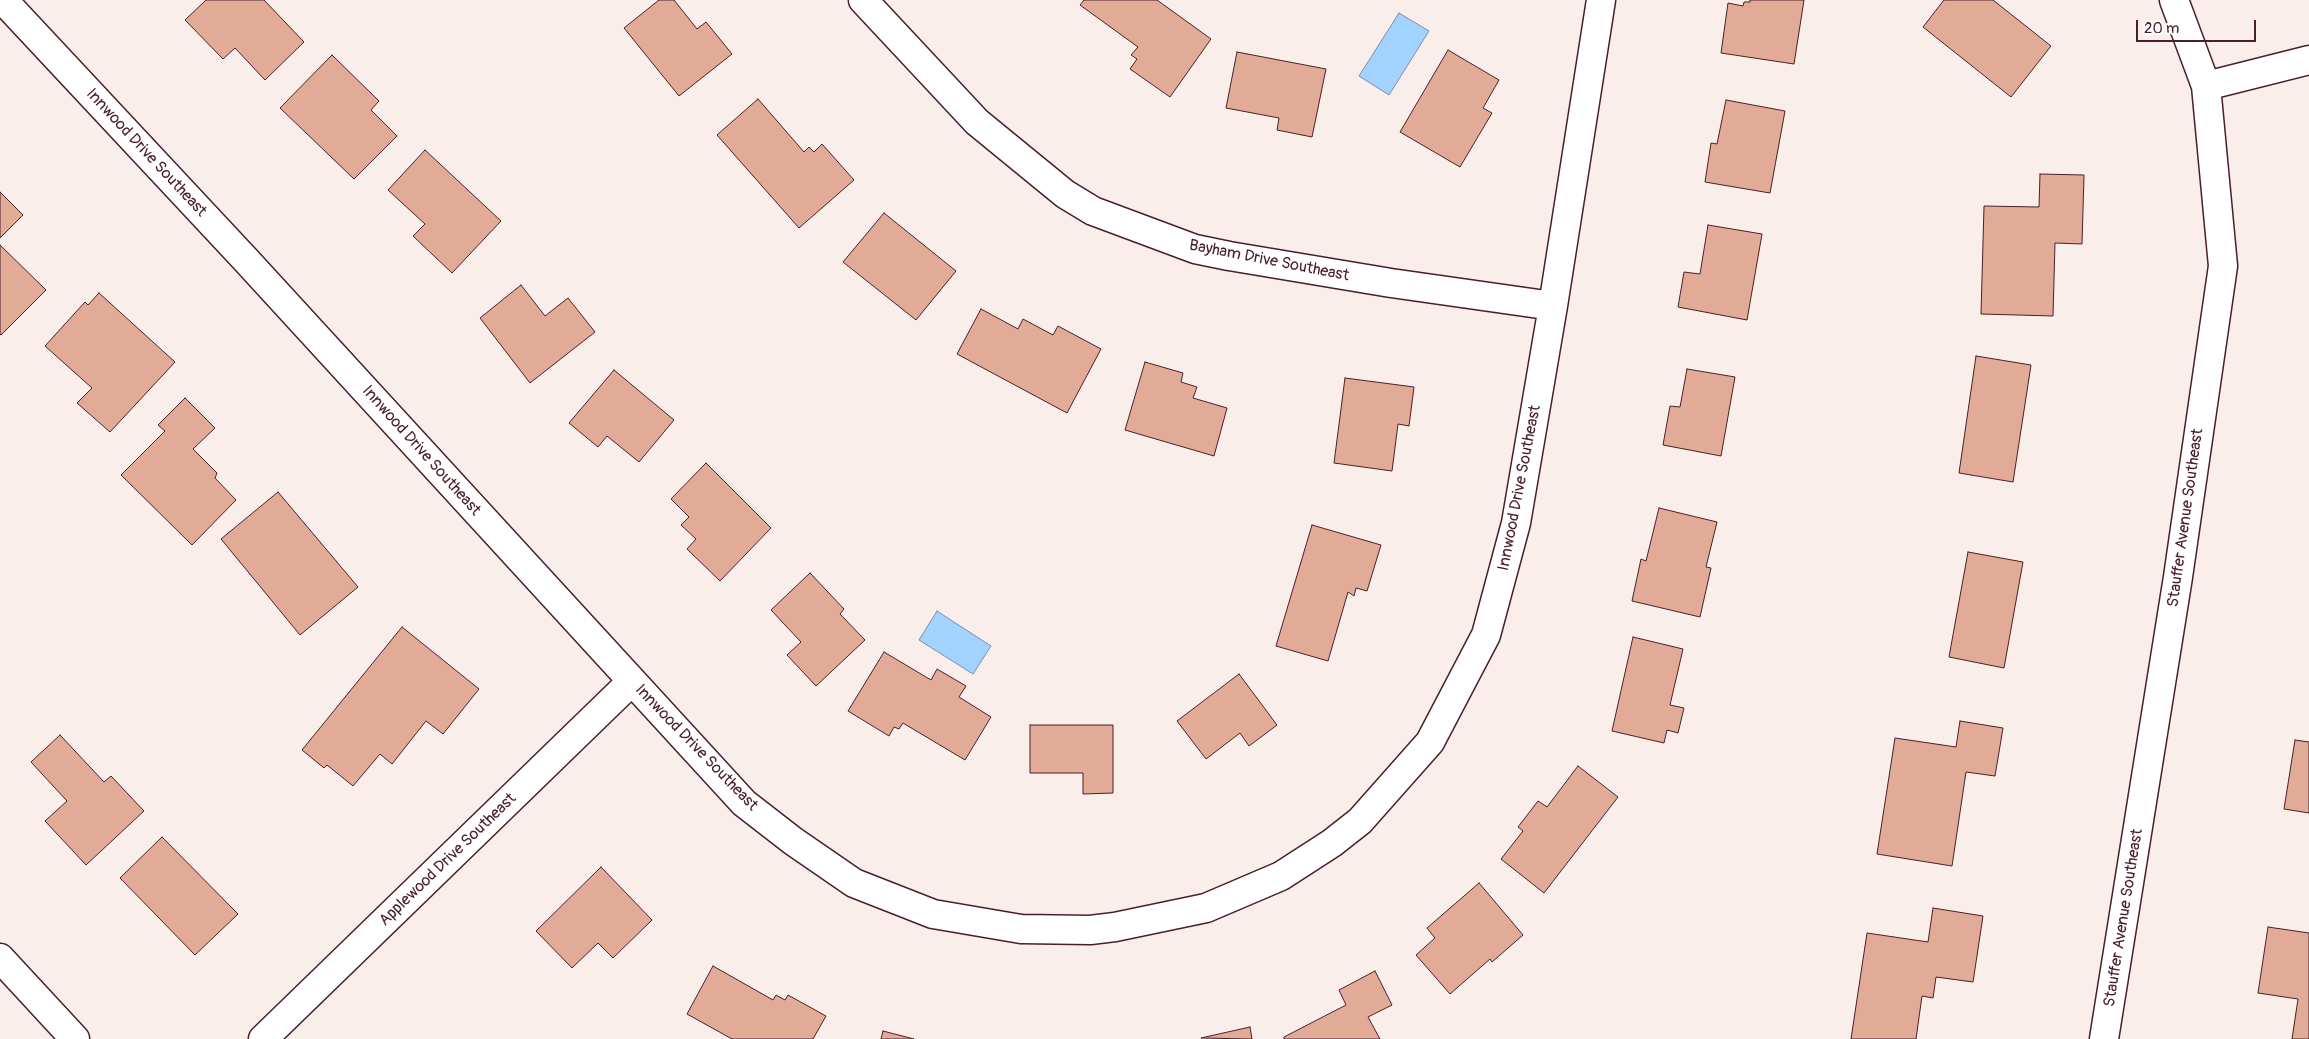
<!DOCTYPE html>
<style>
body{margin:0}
#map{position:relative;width:2309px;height:1039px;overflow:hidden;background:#f9eeea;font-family:Pangolin,sans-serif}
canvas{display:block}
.scale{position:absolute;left:2136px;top:20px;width:120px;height:22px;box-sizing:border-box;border:2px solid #4a1f2b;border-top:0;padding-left:6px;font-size:15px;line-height:18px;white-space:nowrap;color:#4a1f2b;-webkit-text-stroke:4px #fff;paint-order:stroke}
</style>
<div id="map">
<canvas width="2309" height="1039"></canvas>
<div class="scale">20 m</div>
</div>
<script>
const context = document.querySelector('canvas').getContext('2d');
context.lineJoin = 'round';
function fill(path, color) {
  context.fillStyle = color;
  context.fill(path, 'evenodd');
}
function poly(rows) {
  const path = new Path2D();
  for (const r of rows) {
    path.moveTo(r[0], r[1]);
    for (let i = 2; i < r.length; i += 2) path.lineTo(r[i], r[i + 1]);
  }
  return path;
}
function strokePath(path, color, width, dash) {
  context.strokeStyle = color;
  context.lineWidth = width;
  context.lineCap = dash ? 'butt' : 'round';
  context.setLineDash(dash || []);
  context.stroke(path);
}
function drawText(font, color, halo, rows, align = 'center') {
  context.font = font + ' Pangolin,sans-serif';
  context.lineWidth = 4;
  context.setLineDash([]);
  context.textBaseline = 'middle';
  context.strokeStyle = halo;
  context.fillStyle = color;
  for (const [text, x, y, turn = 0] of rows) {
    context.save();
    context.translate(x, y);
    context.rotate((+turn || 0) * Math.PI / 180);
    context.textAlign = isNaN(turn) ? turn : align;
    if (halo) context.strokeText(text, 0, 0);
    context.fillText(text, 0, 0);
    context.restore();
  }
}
const water = poly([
 [1399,13,1429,31,1389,95,1359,76,1399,13],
 [937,611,991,646,973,674,919,640,937,611]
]);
fill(water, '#a2d3ff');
strokePath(water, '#7f8baa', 1);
const building = poly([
 [206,0,264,0,304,42,265,80,235,48,223,59,185,20,206,0],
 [659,0,674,0,697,29,706,22,732,54,679,96,624,28,659,0],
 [1084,0,1157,0,1211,39,1170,97,1130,69,1137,59,1131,55,1138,47,1080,5,1084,0],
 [1750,0,1804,0,1794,64,1721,53,1728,3,1743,6,1744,2,1750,2,1750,0],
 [1944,0,1993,0,2051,46,2011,97,1923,27,1944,0],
 [1448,50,1499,80,1483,108,1492,113,1460,167,1400,132,1448,50],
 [1237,52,1326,69,1312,137,1277,130,1279,118,1226,108,1237,52],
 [332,55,379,101,371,110,397,136,354,179,280,108,332,55],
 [758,99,804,152,809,147,814,152,822,144,854,180,799,228,717,135,758,99],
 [1726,100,1785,111,1770,193,1705,182,1711,143,1717,144,1726,100],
 [425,150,501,221,452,273,413,236,425,224,388,190,425,150],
 [2040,174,2084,175,2082,244,2055,243,2053,316,1981,314,1984,206,2039,207,2040,174],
 [0,192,23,215,0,238,0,192],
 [884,213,956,271,916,320,843,262,884,213],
 [1708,225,1762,234,1747,320,1678,307,1684,272,1700,274,1708,225],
 [0,245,46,290,1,335,0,334,0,245],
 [521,285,545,316,568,298,595,332,530,383,480,318,521,285],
 [99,293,175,362,110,432,77,403,92,388,45,346,85,302,88,305,99,293],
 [981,309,1018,329,1023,319,1053,335,1058,326,1101,349,1067,413,957,354,981,309],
 [1976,356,2031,365,2013,482,1959,473,1976,356],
 [1145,362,1183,373,1181,382,1197,387,1193,398,1227,408,1214,456,1125,430,1145,362],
 [1687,369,1735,377,1721,456,1663,445,1670,406,1680,407,1687,369],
 [614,370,674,420,639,462,607,436,598,447,569,423,614,370],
 [1345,378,1414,387,1409,426,1398,424,1392,471,1334,463,1345,378],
 [185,398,215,428,193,449,217,473,215,478,236,500,192,545,121,475,165,431,158,425,185,398],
 [706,463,771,528,720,581,687,549,696,539,681,525,689,517,671,499,706,463],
 [278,492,358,587,300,635,221,539,278,492],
 [1659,508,1717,522,1706,567,1711,568,1700,617,1632,601,1641,559,1646,561,1659,508],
 [1312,525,1381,545,1367,591,1356,588,1354,596,1348,592,1328,661,1276,646,1312,525],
 [1968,552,2023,562,2004,668,1949,657,1968,552],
 [810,573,844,609,840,614,865,640,816,686,787,655,801,642,771,610,810,573],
 [402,627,479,689,443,734,426,721,392,764,380,754,353,786,327,765,324,768,302,750,402,627],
 [1633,637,1683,649,1670,705,1684,708,1678,733,1667,730,1664,743,1612,731,1633,637],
 [884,652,931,680,937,669,966,686,959,697,991,717,965,760,903,723,899,729,894,727,889,736,848,711,884,652],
 [1239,674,1277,725,1249,746,1240,733,1206,759,1177,721,1239,674],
 [1960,721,2003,728,1995,776,1966,772,1952,866,1877,854,1895,738,1956,747,1960,721],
 [1030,725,1113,725,1113,793,1083,794,1083,773,1030,773,1030,725],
 [60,735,104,782,111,776,144,811,86,865,45,821,67,801,31,762,60,735],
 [2295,740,2309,742,2309,813,2284,809,2295,740],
 [1578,766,1618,797,1544,893,1501,859,1523,831,1518,827,1538,801,1547,807,1578,766],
 [162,837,238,914,195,955,120,878,162,837],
 [601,867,652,920,613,958,598,943,572,968,536,931,601,867],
 [1479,883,1523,935,1492,962,1490,959,1450,994,1416,955,1435,938,1427,928,1479,883],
 [1933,908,1983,916,1973,982,1936,977,1933,998,1922,996,1916,1039,1851,1039,1867,933,1928,942,1933,908],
 [2268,927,2309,933,2309,1039,2292,1039,2298,999,2258,993,2268,927],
 [713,966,773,1000,776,995,785,1000,788,995,826,1016,813,1039,732,1039,687,1014,713,966],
 [1375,971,1392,1005,1368,1017,1380,1039,1284,1039,1284,1037,1346,1005,1339,990,1375,971],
 [1250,1027,1252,1039,1201,1038,1250,1027],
 [883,1031,914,1039,881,1039,883,1031]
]);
fill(building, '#e2ab97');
strokePath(building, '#4a1f2b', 1);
const minor = poly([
 [3,0,246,260,744,803,793,841,854,883,933,914,1021,929,1090,930,1115,927,1206,908,1281,876,1332,843,1360,821,1430,742,1486,635,1516,523,1553,306,1601,0],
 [863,0,977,122,1065,194,1093,211,1195,249,1229,256,1391,283,1553,306],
 [2206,86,2309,60],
 [0,958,75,1039],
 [263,1039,632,681],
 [2104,1039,2178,577,2223,266,2206,86,2174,0]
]);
strokePath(minor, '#4a1f2b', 31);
strokePath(minor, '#fff', 28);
drawText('16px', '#4a1f2b', '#fff', [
 ["Innwood Drive Southeast",146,153,47],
 ["Bayham Drive Southeast",1269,261,11],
 ["Innwood Drive Southeast",421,451,48],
 ["Innwood Drive Southeast",1520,488,-79],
 ["Stauffer Avenue Southeast",2186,518,-82],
 ["Innwood Drive Southeast",696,748,46],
 ["Applewood Drive Southeast",448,860,-44],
 ["Stauffer Avenue Southeast",2124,918,-81]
]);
</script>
